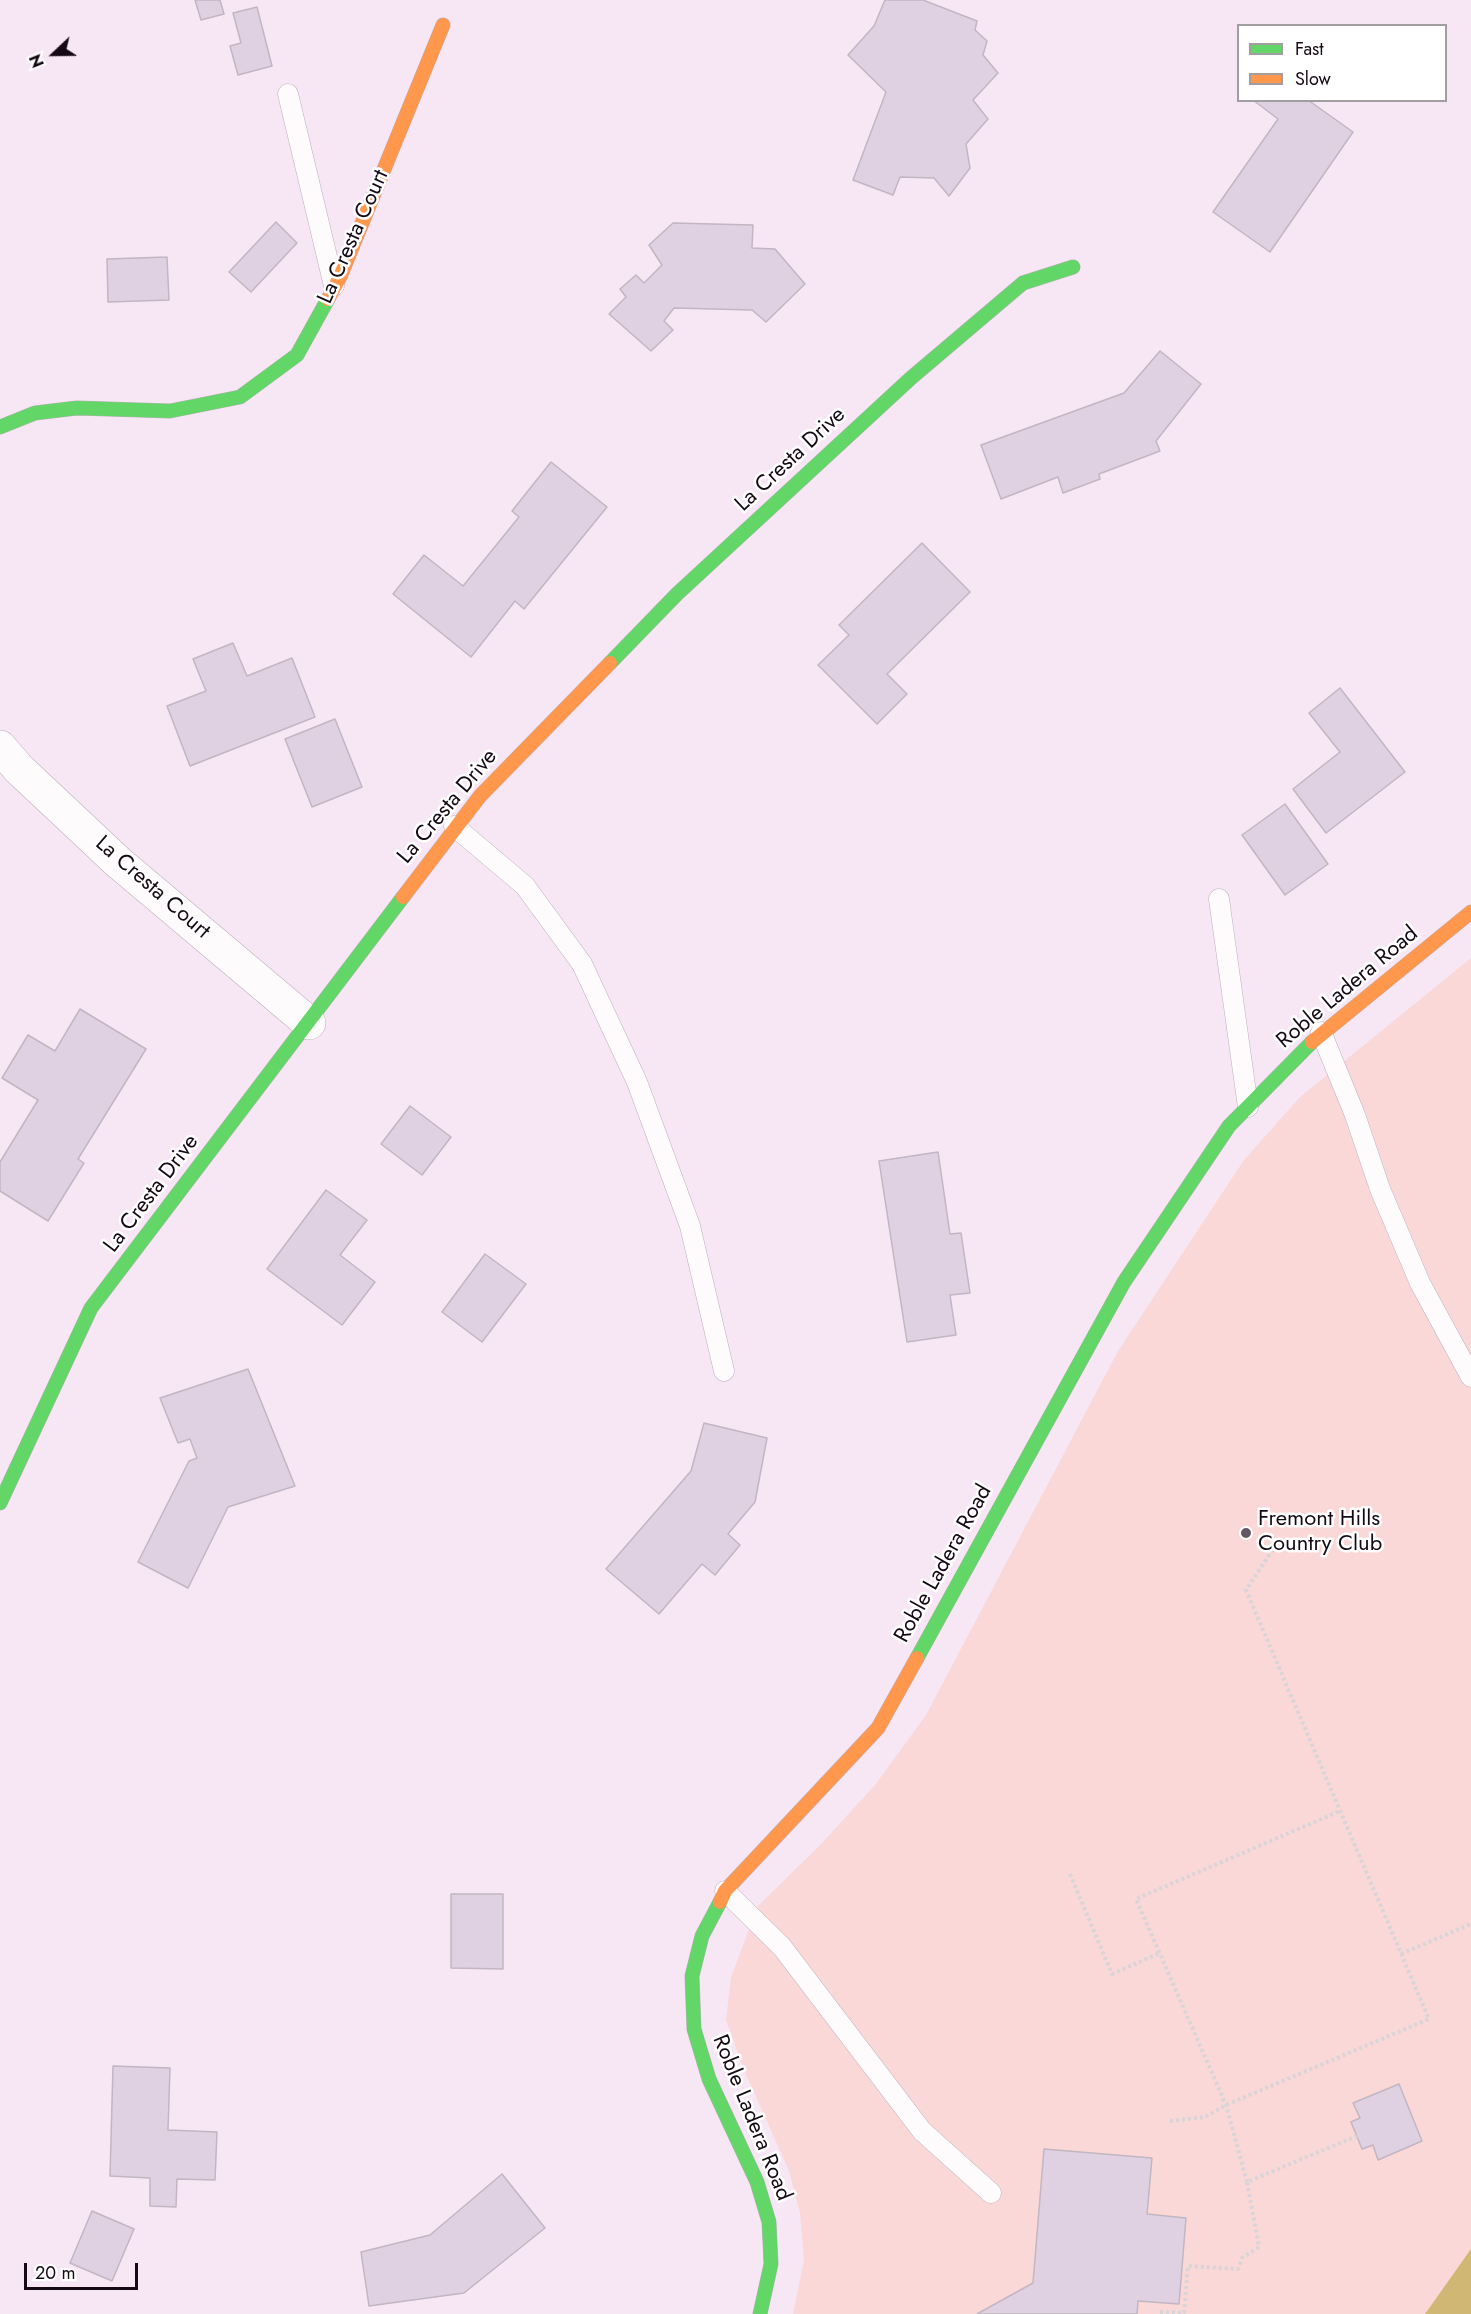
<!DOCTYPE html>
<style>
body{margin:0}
#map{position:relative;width:1471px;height:2314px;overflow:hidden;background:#f7e7f4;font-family:Jost,sans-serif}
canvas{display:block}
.legend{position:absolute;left:1237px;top:24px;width:210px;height:78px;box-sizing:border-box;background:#fff;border:2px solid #a19da1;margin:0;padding:8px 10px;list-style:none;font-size:18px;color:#150913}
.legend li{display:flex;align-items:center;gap:12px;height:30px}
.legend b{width:30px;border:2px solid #a19da1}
.north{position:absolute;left:24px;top:24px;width:60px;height:60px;-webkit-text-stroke:4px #fff;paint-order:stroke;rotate:248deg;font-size:16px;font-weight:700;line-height:24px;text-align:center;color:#150913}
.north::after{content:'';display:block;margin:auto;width:21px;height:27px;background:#150913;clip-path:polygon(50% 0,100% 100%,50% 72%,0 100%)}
.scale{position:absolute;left:24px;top:2263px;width:114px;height:27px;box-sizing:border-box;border:3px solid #150913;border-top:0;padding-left:8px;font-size:18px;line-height:21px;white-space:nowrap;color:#150913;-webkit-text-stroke:4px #fff;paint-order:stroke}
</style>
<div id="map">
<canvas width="1471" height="2314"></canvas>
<ul class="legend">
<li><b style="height:8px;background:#63d668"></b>Fast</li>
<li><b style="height:8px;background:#ff974d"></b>Slow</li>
</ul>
<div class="north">N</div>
<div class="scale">20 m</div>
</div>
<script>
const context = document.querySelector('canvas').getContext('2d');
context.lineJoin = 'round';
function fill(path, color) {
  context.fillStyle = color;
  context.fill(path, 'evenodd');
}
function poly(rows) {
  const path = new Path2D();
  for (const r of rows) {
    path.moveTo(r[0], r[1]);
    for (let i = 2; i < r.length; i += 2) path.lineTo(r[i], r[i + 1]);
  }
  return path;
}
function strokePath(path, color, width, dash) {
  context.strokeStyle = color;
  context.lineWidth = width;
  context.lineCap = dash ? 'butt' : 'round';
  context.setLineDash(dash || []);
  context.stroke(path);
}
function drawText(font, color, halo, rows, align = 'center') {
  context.font = font + ' Jost,sans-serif';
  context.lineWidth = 5;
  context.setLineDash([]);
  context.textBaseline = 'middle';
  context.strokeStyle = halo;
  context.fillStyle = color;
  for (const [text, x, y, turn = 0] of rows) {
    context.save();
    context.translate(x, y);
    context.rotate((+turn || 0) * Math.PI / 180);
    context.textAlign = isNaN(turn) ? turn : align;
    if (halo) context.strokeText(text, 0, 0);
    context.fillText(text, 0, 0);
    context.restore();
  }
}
fill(poly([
 [1471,958,1471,2314,793,2314,804,2260,800,2213,789,2171,744,2070,726,2020,731,1977,758,1906,821,1844,875,1785,926,1715,1118,1351,1244,1160,1300,1097]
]), '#fad8d7');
fill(poly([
 [1471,2249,1471,2314,1425,2314]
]), '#d1b774');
const building = poly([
 [195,0,220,0,224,14,201,20,195,0],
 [885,0,923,0,977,21,975,30,987,41,983,55,998,73,973,100,988,119,966,144,970,168,949,196,934,178,900,177,893,195,853,180,886,92,848,55,874,26,885,0],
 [257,7,272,66,238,75,230,46,241,43,233,13,257,7],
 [1253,100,1308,100,1353,132,1270,252,1213,212,1278,119,1253,100],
 [276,222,297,243,251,292,229,272,276,222],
 [673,223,753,225,752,248,775,249,805,284,766,322,752,310,674,308,664,321,673,330,651,351,609,314,626,297,620,289,636,275,644,283,662,265,649,245,673,223],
 [167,257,169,300,108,302,107,259,167,257],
 [1160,351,1201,384,1156,441,1160,451,1099,474,1100,479,1063,493,1058,477,1001,499,981,445,1124,393,1160,351],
 [551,462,607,507,524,609,515,601,471,657,393,594,424,555,463,586,519,517,512,511,551,462],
 [922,543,970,592,887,674,907,694,877,724,818,665,849,635,839,625,922,543],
 [233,643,247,676,292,658,315,717,190,766,167,706,206,691,193,659,233,643],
 [1340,688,1405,772,1326,833,1293,789,1340,752,1309,713,1340,688],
 [335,719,362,787,312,807,285,739,335,719],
 [1285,804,1328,864,1285,895,1242,835,1285,804],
 [80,1009,146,1049,78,1159,84,1163,48,1221,0,1191,0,1162,38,1100,2,1078,28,1035,55,1051,80,1009],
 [410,1106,451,1137,422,1175,381,1144,410,1106],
 [938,1152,950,1234,961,1233,970,1293,950,1295,956,1335,907,1342,879,1161,938,1152],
 [326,1190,367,1220,340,1255,375,1282,342,1325,267,1269,326,1190],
 [485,1254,526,1284,482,1342,442,1312,485,1254],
 [248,1369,295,1486,228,1507,188,1588,138,1562,189,1461,197,1458,190,1439,178,1443,160,1398,248,1369],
 [704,1423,767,1438,755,1502,728,1534,740,1545,715,1575,702,1564,659,1614,606,1569,691,1471,704,1423],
 [451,1894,503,1894,503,1969,451,1968,451,1894],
 [113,2066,170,2068,168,2130,217,2132,215,2180,177,2179,176,2207,150,2206,150,2178,110,2176,113,2066],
 [1399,2084,1422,2141,1378,2160,1373,2145,1362,2149,1351,2122,1360,2118,1353,2103,1399,2084],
 [1044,2149,1152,2158,1147,2214,1186,2218,1179,2304,1138,2301,1137,2314,977,2314,1033,2283,1044,2149],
 [502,2174,545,2228,464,2293,369,2306,361,2252,430,2235,502,2174],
 [92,2211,134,2229,112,2281,70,2263,92,2211]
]);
fill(building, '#e0d1e2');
strokePath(building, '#c1b6c2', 1.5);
const lane = poly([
 [288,94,334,286],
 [454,826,525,886,582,964,637,1082,690,1226,724,1371],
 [1219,899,1248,1107],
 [1321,1032,1355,1115,1380,1189,1420,1283,1471,1377],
 [725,1891,782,1947,922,2131,991,2193]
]);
const street = poly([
 [0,747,19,769,118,862,309,1023]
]);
const fast = poly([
 [0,427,35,413,77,408,170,411,240,397,297,355,328,299],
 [610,663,677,594,911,378,1023,283,1073,267],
 [0,1503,91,1308,403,897],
 [917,1658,1124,1282,1229,1126,1312,1042],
 [720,1902,702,1936,692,1976,694,2029,709,2079,757,2182,769,2222,771,2264,760,2314]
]);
const slow = poly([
 [328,299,340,277,443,25],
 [403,897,480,796,610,663],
 [1312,1042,1471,912],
 [720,1902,725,1891,878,1728,917,1658]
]);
strokePath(lane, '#bdafbb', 21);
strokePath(street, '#bdafbb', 34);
strokePath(fast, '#bdafbb', 15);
strokePath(slow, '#bdafbb', 15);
strokePath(poly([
 [1070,1874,1112,1974,1160,1953],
 [1401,1954,1471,1924],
 [1170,2121,1205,2117,1226,2105,1429,2019,1246,1590,1279,1540],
 [1247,2182,1226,2105,1136,1899,1340,1811],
 [1160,2312,1184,2313,1188,2266,1238,2269,1242,2258,1259,2247,1247,2182,1357,2136]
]), '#d9d4d8', 4, [3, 3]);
strokePath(lane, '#fefbfd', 20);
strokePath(street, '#fefbfd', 33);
strokePath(fast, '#63d668', 14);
strokePath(slow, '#ff974d', 14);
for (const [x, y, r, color] of [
 [1246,1533,6,"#645762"]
]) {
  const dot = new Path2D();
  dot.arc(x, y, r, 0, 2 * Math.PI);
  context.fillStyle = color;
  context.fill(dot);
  strokePath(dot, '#fff', 2);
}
drawText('22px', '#150913', '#fff', [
 ["La Cresta Court",354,237,-66],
 ["La Cresta Drive",791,460,-43],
 ["La Cresta Drive",448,807,-50],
 ["La Cresta Court",152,888,41],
 ["Roble Ladera Road",1348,988,-40],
 ["La Cresta Drive",152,1194,-53],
 ["Roble Ladera Road",944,1564,-61],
 ["Roble Ladera Road",751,2118,68]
]);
drawText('22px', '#150913', '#fff', [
 ["Fremont Hills",1258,1520],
 ["Country Club",1258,1545]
], 'left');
</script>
